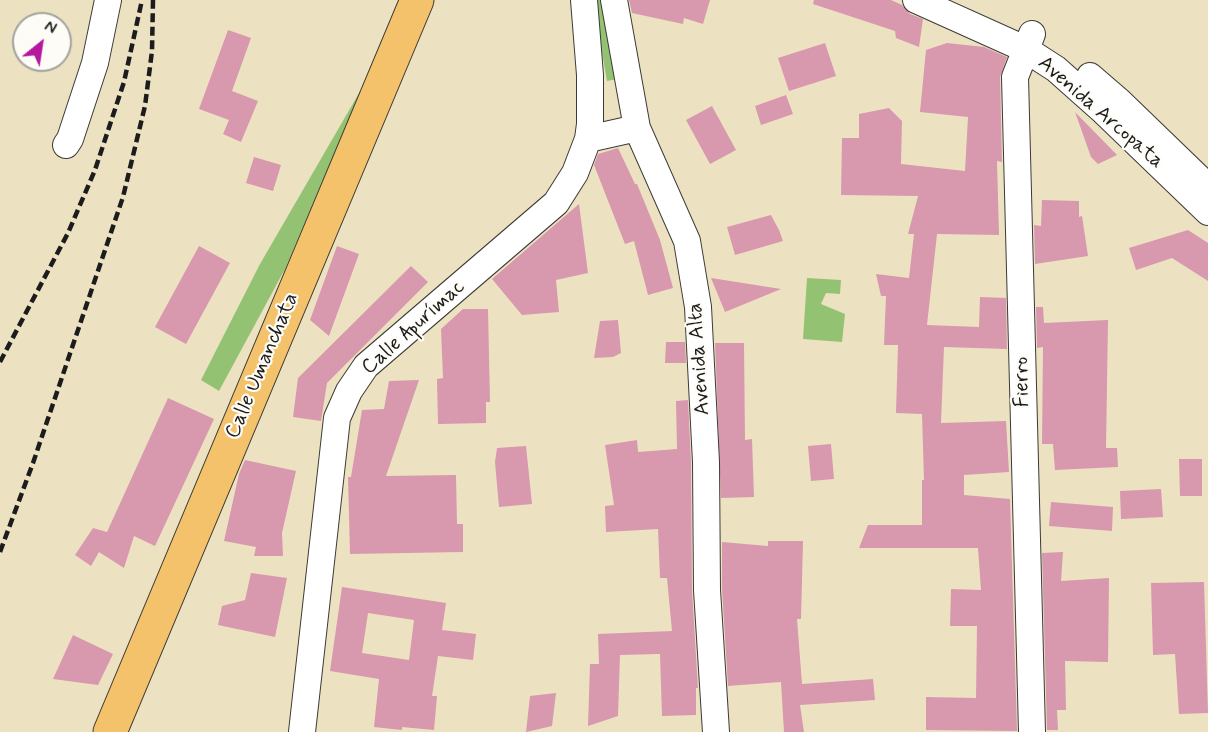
<!DOCTYPE html>
<meta charset="utf-8">
<style>
body{margin:0}
#map{position:relative;width:1208px;height:732px;overflow:hidden;background:#ece2c2;font-family:Mynerve,sans-serif}
canvas{display:block}
.north{position:absolute;left:12px;top:12px;width:60px;height:60px;box-sizing:border-box;background:#fdfcf7;border:2px solid #a3a29f;border-radius:50%;rotate:30deg;font-size:16px;font-weight:700;line-height:24px;text-align:center;color:#1c1c1c}
.north::after{content:'';display:block;margin:auto;width:21px;height:27px;background:#b5179e;clip-path:polygon(50% 0,100% 100%,50% 72%,0 100%)}
</style>
<div id="map">
<canvas width="1208" height="732"></canvas>
<div class="north">N</div>
</div>
<script>
const context = document.querySelector('canvas').getContext('2d');
context.lineJoin = 'round';
function fill(path, color) {
  context.fillStyle = color;
  context.fill(path, 'evenodd');
}
function poly(rows) {
  const path = new Path2D();
  for (const r of rows) {
    path.moveTo(r[0], r[1]);
    for (let i = 2; i < r.length; i += 2) path.lineTo(r[i], r[i + 1]);
  }
  return path;
}
function strokePath(path, color, width, dash) {
  context.strokeStyle = color;
  context.lineWidth = width;
  context.lineCap = dash ? 'butt' : 'round';
  context.setLineDash(dash || []);
  context.stroke(path);
}
function drawText(font, color, halo, rows, align = 'center') {
  context.font = font + ' Mynerve,sans-serif';
  context.lineWidth = 4.5;
  context.setLineDash([]);
  context.textBaseline = 'middle';
  context.strokeStyle = halo;
  context.fillStyle = color;
  for (const [text, x, y, turn = 0] of rows) {
    context.save();
    context.translate(x, y);
    context.rotate((+turn || 0) * Math.PI / 180);
    context.textAlign = isNaN(turn) ? turn : align;
    if (halo) context.strokeText(text, 0, 0);
    context.fillText(text, 0, 0);
    context.restore();
  }
}
fill(poly([
 [593,0,604,0,618,79,607,81],
 [362,88,285,269,219,391,201,380,260,264],
 [807,278,841,280,840,294,826,293,821,304,845,314,842,342,803,339]
]), '#93c372');
fill(poly([
 [629,0,710,0,703,24,684,18,683,24,632,13],
 [814,0,891,0,902,5,910,14,923,19,919,47,896,38,895,31,813,4],
 [228,30,251,38,232,91,258,101,241,142,223,134,229,120,199,109],
 [825,43,836,76,789,91,778,58],
 [947,43,984,47,1007,57,1000,77,1002,162,997,161,999,235,937,234,927,325,979,327,980,297,1006,298,1007,349,944,347,941,423,1006,421,1009,472,964,475,964,495,1010,499,1017,731,926,730,926,697,976,698,977,626,950,626,951,589,981,590,978,548,859,548,868,525,922,525,922,480,924,480,922,414,896,413,898,345,884,345,886,296,881,296,876,274,909,278,914,234,908,234,918,196,841,195,842,138,859,138,859,114,889,108,902,121,901,164,965,171,968,117,920,112,926,50],
 [786,95,793,114,761,125,755,106],
 [712,106,736,150,710,164,686,120],
 [1075,112,1117,155,1098,164,1091,157],
 [618,148,635,184,637,184,660,240,673,288,648,295,634,241,625,244,594,165,598,154],
 [254,157,281,165,273,191,246,183],
 [1042,200,1079,201,1079,217,1082,216,1088,256,1035,264,1034,225,1041,226],
 [579,204,588,273,556,280,559,312,522,315,492,279],
 [771,215,779,230,783,241,735,255,727,227],
 [1188,230,1208,243,1208,281,1172,258,1136,270,1129,248],
 [199,246,230,263,186,344,155,327],
 [337,246,359,254,329,336,310,320],
 [411,266,428,282,327,383,321,421,293,417,298,378],
 [711,278,781,289,725,312],
 [1036,307,1043,307,1044,323,1108,320,1106,448,1117,448,1118,467,1055,470,1053,444,1042,444,1043,347,1037,348],
 [463,309,488,309,490,402,486,402,486,423,438,424,437,379,443,378,441,329],
 [618,320,621,353,613,357,594,358,600,321],
 [666,342,685,342,686,363,665,363],
 [715,343,744,343,745,440,752,439,754,497,721,498],
 [419,380,386,476,456,475,457,524,463,524,463,552,350,554,348,477,351,477,362,410,384,409,389,381],
 [168,398,214,419,155,546,134,536,124,568,99,552,91,566,75,555,93,528,107,532],
 [688,400,691,462,692,590,698,688,696,688,696,715,662,716,660,654,620,655,618,716,588,726,590,664,599,664,598,634,672,631,667,578,660,578,658,529,606,532,605,506,614,505,605,445,637,440,638,452,677,449,676,401],
 [831,444,834,479,811,481,808,446],
 [526,446,532,504,499,507,495,462,497,448],
 [1179,459,1202,459,1202,496,1180,496],
 [245,460,296,471,282,533,283,556,254,556,256,547,224,541,239,474],
 [1161,489,1163,517,1121,519,1120,491],
 [1051,502,1113,507,1112,531,1049,526],
 [768,541,803,541,801,619,797,619,802,684,873,679,875,700,800,705,804,732,784,732,781,682,728,686,722,589,722,542,768,546],
 [1063,552,1061,581,1109,578,1108,662,1065,661,1066,710,1057,710,1058,730,1047,730,1042,553],
 [251,573,287,578,275,637,218,625,222,606,245,600],
 [1204,582,1208,713,1179,714,1175,654,1153,655,1151,583],
 [342,587,446,603,442,630,476,634,473,660,438,656,432,696,437,696,434,730,402,727,402,730,374,727,379,679,330,671],
 [368,613,414,620,409,660,362,653],
 [73,635,113,654,98,685,53,679],
 [556,693,552,726,526,732,530,696]
]), '#d898ae');
const minor = poly([
 [614,0,637,128,687,241,698,307,706,462,707,590,716,732],
 [916,0,1025,49,1056,69,1101,109,1208,212],
 [1090,76,1119,101,1208,187],
 [588,139,637,128],
 [66,145,70,139,95,63,108,0],
 [302,732,337,418,349,391,366,366,556,203,575,173,588,139,590,124,590,75,584,0],
 [1032,732,1015,77,1032,34]
]);
const major = poly([
 [110,732,417,0]
]);
strokePath(minor, '#3b3a35', 28);
strokePath(major, '#3b3a35', 35);
strokePath(minor, '#fff', 26);
strokePath(major, '#f4c26a', 33);
strokePath(poly([
 [0,362,68,233,95,170,124,82,142,0],
 [0,552,33,463,123,197,145,106,152,51,153,0]
]), '#1c1c1c', 4.5, [9, 4.5]);
drawText('21px', '#1c1c1c', '#fdfcf7', [
 ["Avenida Arcopata",1100,113,41],
 ["Calle Apurímac",414,328,-42],
 ["Avenida Alta",700,359,-94],
 ["Calle Umanchata",263,366,-67],
 ["Fierro",1023,382,-91]
]);
</script>
